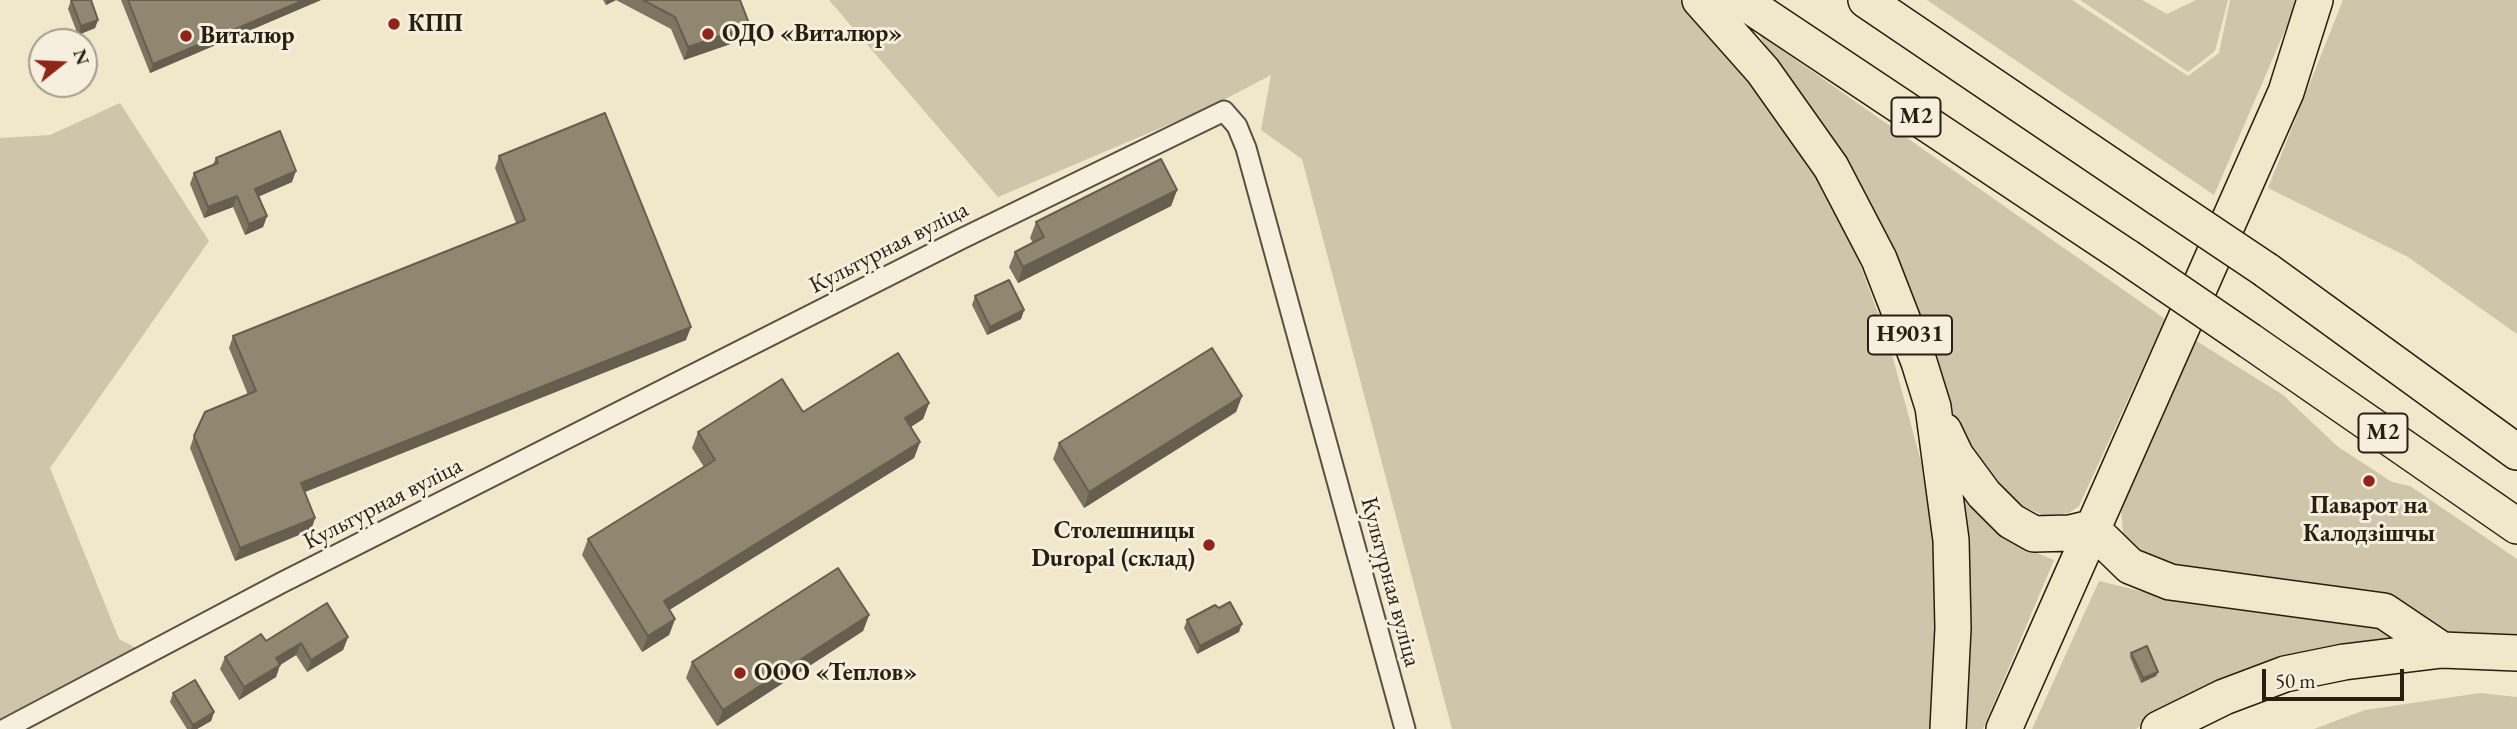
<!DOCTYPE html>
<meta charset="utf-8">
<style>
body{margin:0}
#map{position:relative;width:2517px;height:729px;overflow:hidden;background:#f1e7ca;font-family:"EB Garamond",serif}
canvas{display:block}
.north{position:absolute;left:28px;top:28px;width:70px;height:70px;box-sizing:border-box;background:#f6efdd;border:2px solid #a49b8b;border-radius:50%;rotate:72deg;font-size:19px;font-weight:700;line-height:28px;text-align:center;color:#281e11}
.north::after{content:'';display:block;margin:auto;width:24px;height:32px;background:#8f2418;clip-path:polygon(50% 0,100% 100%,50% 72%,0 100%)}
.scale{position:absolute;left:2262px;top:669px;width:142px;height:32px;box-sizing:border-box;border:4px solid #281e11;border-top:0;padding-left:9px;font-size:21px;line-height:24px;white-space:nowrap;color:#281e11;-webkit-text-stroke:5px #f6efdd;paint-order:stroke}
</style>
<div id="map">
<canvas width="2517" height="729"></canvas>
<div class="north">N</div>
<div class="scale">50 m</div>
</div>
<script>
const context = document.querySelector('canvas').getContext('2d');
context.lineJoin = 'round';
function fill(path, color) {
  context.fillStyle = color;
  context.fill(path, 'evenodd');
}
function poly(rows) {
  const path = new Path2D();
  for (const r of rows) {
    path.moveTo(r[0], r[1]);
    for (let i = 2; i < r.length; i += 2) path.lineTo(r[i], r[i + 1]);
  }
  return path;
}
function strokePath(path, color, width, dash) {
  context.strokeStyle = color;
  context.lineWidth = width;
  context.lineCap = dash ? 'butt' : 'round';
  context.setLineDash(dash || []);
  context.stroke(path);
}
function drawText(font, color, halo, rows, align = 'center') {
  context.font = font + ' "EB Garamond",serif';
  context.lineWidth = 6;
  context.setLineDash([]);
  context.textBaseline = 'middle';
  context.strokeStyle = halo;
  context.fillStyle = color;
  for (const [text, x, y, turn = 0] of rows) {
    context.save();
    context.translate(x, y);
    context.rotate((+turn || 0) * Math.PI / 180);
    context.textAlign = isNaN(turn) ? turn : align;
    if (halo) context.strokeText(text, 0, 0);
    context.fillText(text, 0, 0);
    context.restore();
  }
}
fill(poly([
 [829,0,1680,0,1713,31,1799,141,1846,227,1888,340,1923,469,1934,532,1937,602,1934,729,1452,729,1302,159,1261,130,1271,75,1210,107,998,197],
 [1927,0,2072,0,2188,76,2219,53,2230,0,2298,0,2214,195],
 [2080,0,2142,0,2167,14,2196,0,2228,0,2215,51,2188,72],
 [2343,0,2517,0,2517,334,2408,257,2268,188],
 [1759,34,2165,319,2079,506,2069,513,2044,516,2009,499,1966,440,1932,367],
 [120,103,209,241,50,468,119,639,147,654,0,729,0,138,50,135],
 [2190,337,2283,395,2337,446,2392,482,2410,486,2517,559,2517,646,2470,644,2153,568,2129,546,2123,532,2121,507],
 [1953,469,1979,510,2012,543,2054,560,1983,729,1957,729],
 [2099,581,2185,602,2383,627,2401,639,2175,704,2136,729,2032,729],
 [2480,693,2517,697,2517,729,2314,729,2365,710]
]), '#cfc5ab');
const street = poly([
 [5,729,281,583,961,239,1224,111,1237,126,1246,148,1405,729]
]);
const highway = poly([
 [1700,0,1763,71,1831,167,1879,259,1919,362,1933,407,1951,540,1953,628,1948,729],
 [1741,0,2127,257],
 [1866,0,2160,199],
 [2266,270,2517,452],
 [2250,341,2517,526],
 [1944,431,1956,456,1984,494,2011,521,2034,534,2070,533,2091,528,2130,566,2170,582,2384,611,2442,650],
 [2004,729,2286,92,2315,0],
 [2159,729,2224,697,2285,674,2344,662,2442,650,2517,653]
]);
strokePath(street, '#5a503f', 23);
strokePath(highway, '#281e11', 38);
strokePath(street, '#f6efdd', 19);
strokePath(highway, '#f1e7ca', 35);
const highwayBridge = poly([
 [2160,199,2266,270],
 [2127,257,2250,341]
]);
strokePath(highwayBridge, '#281e11', 38, []);
strokePath(highwayBridge, '#f1e7ca', 35);
fill(poly([
 [71,0,98,20,95,28,78,35,68,9],
 [121,0,321,0,150,73],
 [603,0,740,0,750,26,745,39,684,60,671,29,616,0,606,5],
 [499,156,686,340,305,492,315,518,311,530,235,561,190,448,194,436,248,395,229,348,233,336,516,223,495,168],
 [216,158,292,182,259,196,267,216,263,227,245,235,233,207,204,218,190,184,194,173,213,164],
 [1177,190,1171,206,1018,283,1009,267,1015,252,1033,243,1030,238,1036,222],
 [975,296,1024,310,1021,319,987,335,972,305],
 [1242,396,1236,412,1084,508,1053,459,1059,443],
 [929,403,923,419,911,427,920,442,914,458,669,610,675,619,669,635,642,652,582,555,588,539,704,467,692,448,698,432,803,412],
 [1219,608,1239,632,1197,654,1184,628,1187,620],
 [869,615,863,631,717,726,686,678,692,662],
 [348,637,343,650,307,672,296,655,280,665,276,677,239,700,220,669,225,657,266,641],
 [2131,653,2158,672,2156,676,2141,683,2130,657],
 [173,693,214,712,211,721,197,729,187,729,170,702]
]), '#7d7461');
fill(poly([
 [304,0,321,0,150,73,153,64],
 [607,0,616,0,606,5],
 [98,20,95,28,78,35,81,26],
 [750,26,745,39,684,60,688,47],
 [296,171,292,182,251,200,255,189],
 [1177,190,1171,206,1018,283,1023,267],
 [237,196,233,207,204,218,208,207],
 [267,216,263,227,245,235,249,224],
 [1024,310,1021,319,987,335,990,327],
 [691,327,686,340,297,495,301,483],
 [1242,396,1236,412,1084,508,1089,492],
 [929,403,923,419,899,434,905,418],
 [920,442,914,458,658,617,664,601],
 [315,518,311,530,235,561,240,548],
 [869,615,863,631,717,726,723,710],
 [675,619,669,635,642,652,648,636],
 [1242,624,1239,632,1197,654,1200,646],
 [348,637,343,650,307,672,311,660],
 [301,643,296,655,280,665,276,677,239,700,244,687,276,658],
 [2158,672,2156,676,2141,683,2143,678],
 [214,712,211,721,197,729,191,729,193,725]
]), '#665e4f');
const building = poly([
 [71,0,91,0,98,20,81,26,71,0],
 [128,0,304,0,153,64,128,0],
 [643,0,740,0,750,26,688,47,675,17,643,0],
 [605,113,691,327,301,483,315,518,240,548,194,436,205,412,256,391,233,336,525,220,499,156,605,113],
 [280,131,296,171,255,189,267,216,249,224,237,196,208,207,194,173,218,163,216,158,280,131],
 [1161,159,1177,190,1023,267,1015,252,1044,237,1036,222,1161,159],
 [1009,280,1024,310,990,327,975,296,1009,280],
 [1212,348,1242,396,1089,492,1059,443,1212,348],
 [898,353,929,403,905,418,920,442,664,601,675,619,648,636,588,539,715,460,698,432,782,379,803,412,898,353],
 [838,568,869,615,723,710,692,662,838,568],
 [1230,602,1242,624,1200,646,1187,620,1215,605,1219,608,1230,602],
 [327,603,348,637,311,660,301,643,276,658,280,665,244,687,225,657,261,634,266,641,327,603],
 [2147,646,2158,672,2143,678,2131,653,2147,646],
 [195,680,214,712,193,725,173,693,195,680]
]);
fill(building, '#918771');
strokePath(building, '#665e4f', 2);
for (const [x, y, r, color] of [
 [394,24,7,"#8f2418"],
 [708,34,7,"#8f2418"],
 [186,36,7,"#8f2418"],
 [2369,481,7,"#8f2418"],
 [1209,545,7,"#8f2418"],
 [740,673,7,"#8f2418"]
]) {
  const dot = new Path2D();
  dot.arc(x, y, r, 0, 2 * Math.PI);
  context.fillStyle = color;
  context.fill(dot);
  strokePath(dot, '#f6efdd', 2.5);
}
for (const [x, y, w] of [
 [1916,117,49],
 [1910,335,84],
 [2383,433,49]
]) {
  const box = new Path2D();
  box.roundRect(x - w / 2, y - 19.5, w, 39, 5);
  context.fillStyle = '#f6efdd';
  context.fill(box);
  strokePath(box, '#281e11', 2);
}
drawText('bold 23px', '#281e11', null, [
 ["М2",1916,117],
 ["Н9031",1910,335],
 ["М2",2383,433]
]);
drawText('bold 24px', '#281e11', '#f6efdd', [
 ["КПП",408,24],
 ["ОДО «Виталюр»",722,34],
 ["Виталюр",200,36],
 ["Паварот на",2369,506,"center"],
 ["Калодзішчы",2369,534,"center"],
 ["Столешницы",1195,531,"right"],
 ["Duropal (склад)",1195,559,"right"],
 ["ООО «Теплов»",754,673]
], 'left');
drawText('24px', '#281e11', '#f6efdd', [
 ["Культурная вуліца",889,248,-27],
 ["Культурная вуліца",383,504,-27],
 ["Культурная вуліца",1390,582,75]
]);
</script>
